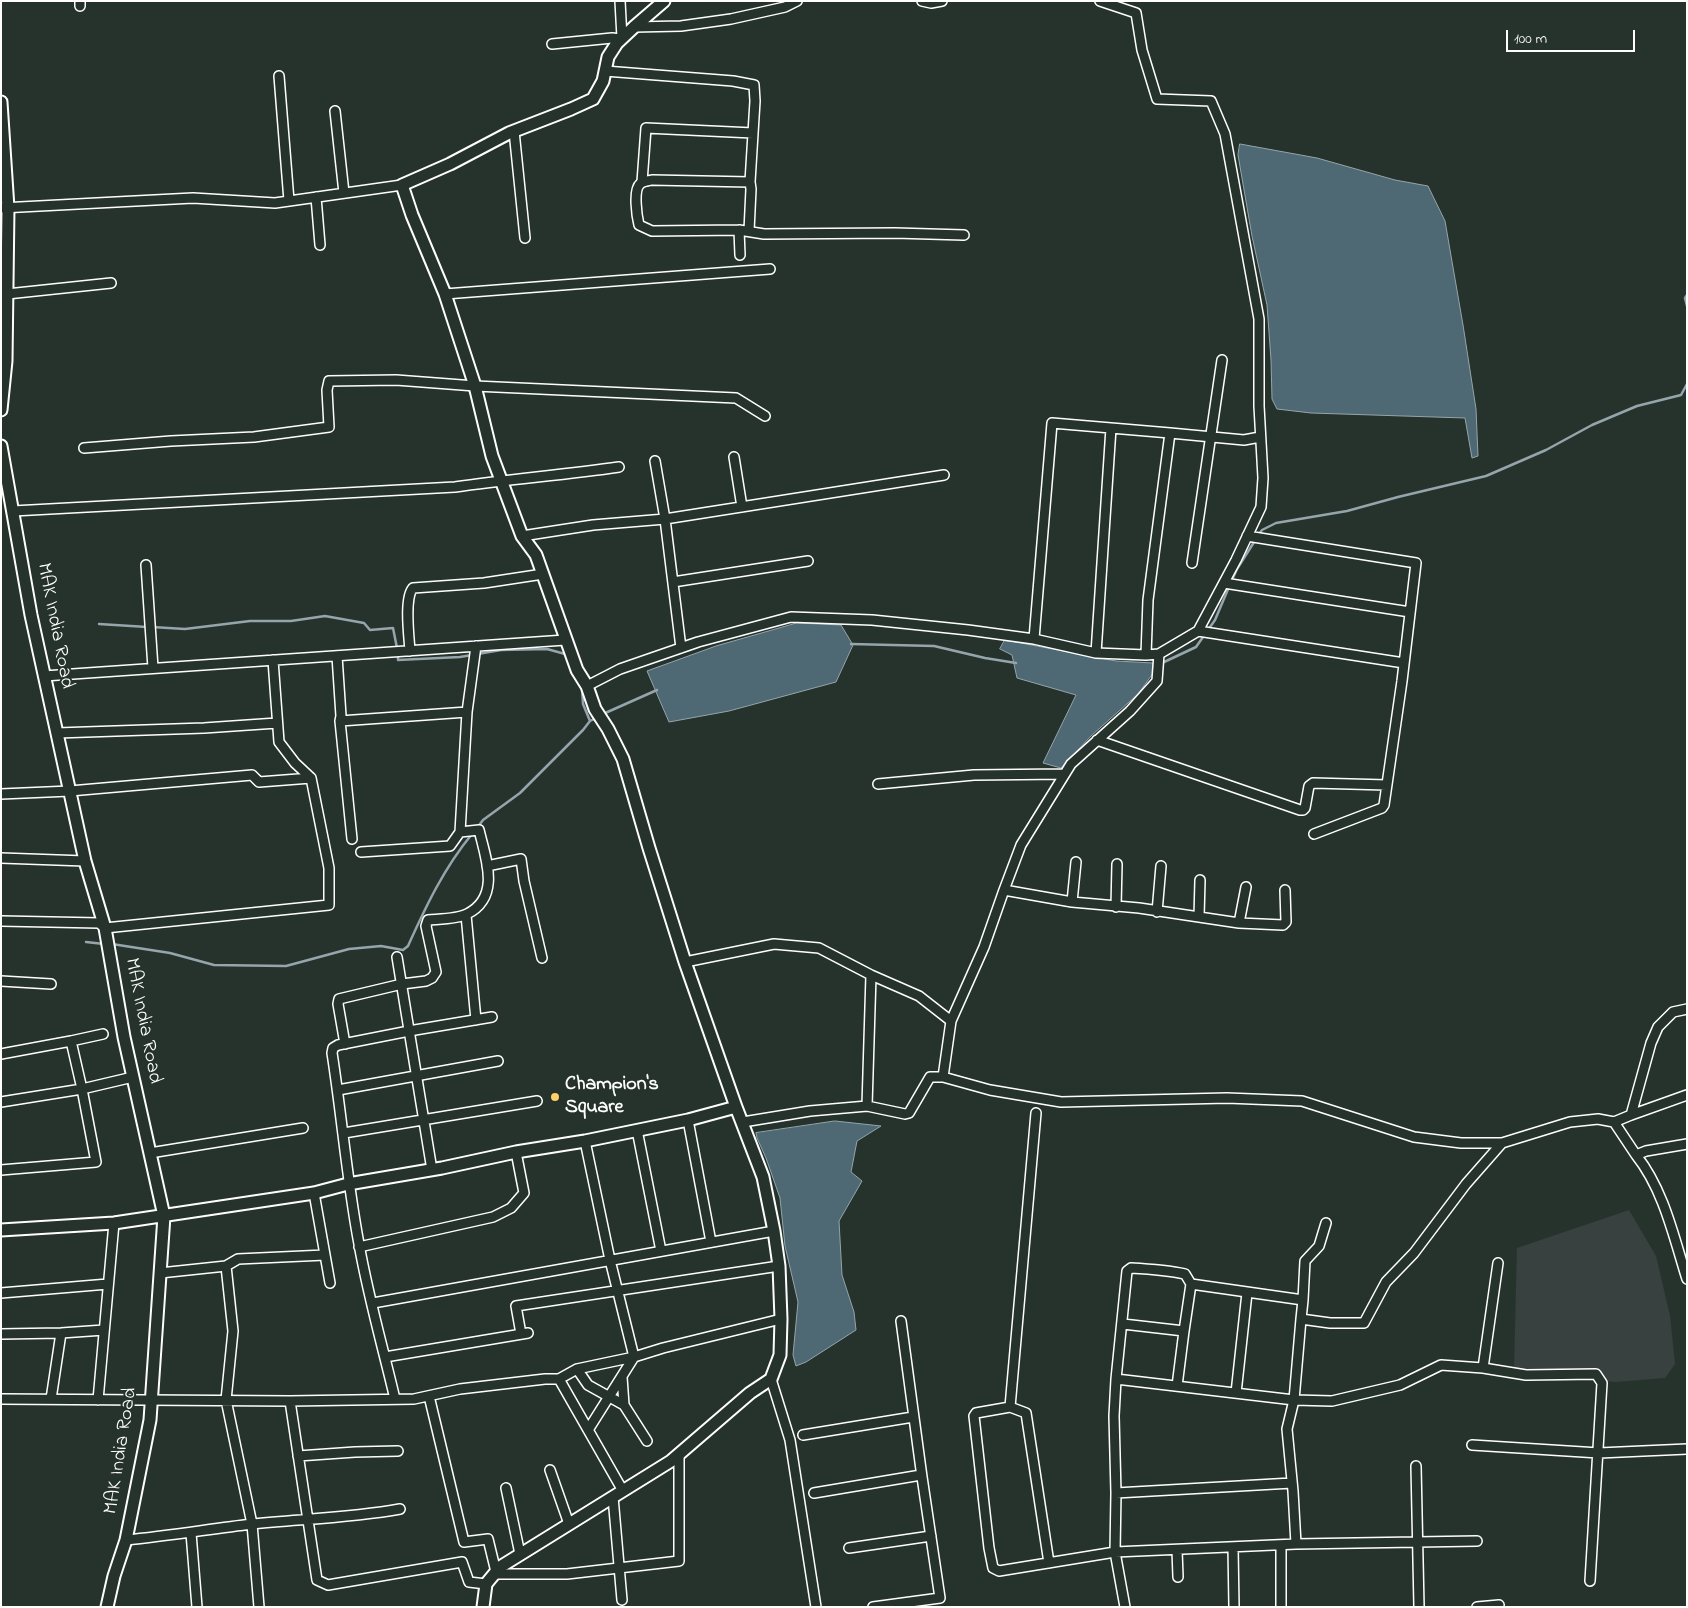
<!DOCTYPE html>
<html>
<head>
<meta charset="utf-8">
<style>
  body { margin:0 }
  #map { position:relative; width:1688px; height:1608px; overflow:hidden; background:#26332d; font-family:"Indie Flower",sans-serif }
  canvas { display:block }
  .frame { position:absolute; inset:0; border:2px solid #fff; pointer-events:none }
  .scale { position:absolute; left:1506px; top:30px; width:129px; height:22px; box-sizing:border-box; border:2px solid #fff; border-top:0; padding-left:6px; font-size:15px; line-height:18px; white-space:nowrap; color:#fff; -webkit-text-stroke:4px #26332d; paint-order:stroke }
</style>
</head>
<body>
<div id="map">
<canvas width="1688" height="1608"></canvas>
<div class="frame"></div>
<div class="scale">100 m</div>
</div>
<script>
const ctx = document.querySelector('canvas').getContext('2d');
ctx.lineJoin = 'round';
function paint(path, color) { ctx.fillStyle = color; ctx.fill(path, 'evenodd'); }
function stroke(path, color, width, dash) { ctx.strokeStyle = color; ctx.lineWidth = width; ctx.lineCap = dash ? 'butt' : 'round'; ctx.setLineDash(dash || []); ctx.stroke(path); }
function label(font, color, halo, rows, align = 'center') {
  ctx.font = font + ' "Indie Flower",sans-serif'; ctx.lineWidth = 4; ctx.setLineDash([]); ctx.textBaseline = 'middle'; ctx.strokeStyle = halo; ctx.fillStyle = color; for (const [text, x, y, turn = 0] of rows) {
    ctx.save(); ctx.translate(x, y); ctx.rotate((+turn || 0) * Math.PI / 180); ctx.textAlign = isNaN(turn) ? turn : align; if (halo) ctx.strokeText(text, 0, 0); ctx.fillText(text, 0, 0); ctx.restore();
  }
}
const built = new Path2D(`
  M 1629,1210 L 1656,1256 L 1670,1316 L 1675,1364 L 1665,1378 L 1615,1382 L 1514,1370 L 1517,1248 Z`);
const water = new Path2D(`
  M 1240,144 L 1317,158 L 1395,180 L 1428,186 L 1445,221 L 1463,325 L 1476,409 L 1478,456 L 1472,458 L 1465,418 L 1311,413 L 1277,409 L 1272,399 L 1271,360 L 1267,305 L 1252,236 L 1238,155 Z
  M 797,623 L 841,625 L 853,645 L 836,682 L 729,711 L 669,722 L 647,671 L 716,646 Z
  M 1005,640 L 1116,661 L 1153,663 L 1154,672 L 1138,694 L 1091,736 L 1061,768 L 1043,763 L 1076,695 L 1017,678 L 1012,655 L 1000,649 Z
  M 835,1121 L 881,1126 L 857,1141 L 851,1172 L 862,1181 L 839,1221 L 842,1275 L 854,1312 L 856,1330 L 806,1362 L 796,1366 L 793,1355 L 798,1302 L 785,1246 L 780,1198 L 766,1158 L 757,1138 L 756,1133 Z`);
const stream = new Path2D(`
  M 1687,295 L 1685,298 L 1687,306
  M 1259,534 L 1262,530 L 1276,523 L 1347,511 L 1398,497 L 1486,476 L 1546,450 L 1592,425 L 1637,406 L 1681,395 L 1687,384
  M 1231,582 L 1237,569 L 1256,539
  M 99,624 L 147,627
  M 152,627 L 185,629 L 250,621 L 291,621 L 325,616 L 364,623 L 370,630 L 393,628 L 397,648
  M 851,644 L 934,646 L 985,658 L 1016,663
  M 398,654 L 398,660 L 460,657 L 501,650 L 547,649 L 565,654 L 566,656
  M 1162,663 L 1196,647 L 1215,620 L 1229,587
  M 579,683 L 582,689 L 583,704 L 590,721
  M 603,714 L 657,690
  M 477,828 L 483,820 L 520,793 L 583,730 L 590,721 L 596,718
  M 86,942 L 104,944
  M 112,944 L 170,953 L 214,965 L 286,966 L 349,949 L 381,946 L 403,950 L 408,946 C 426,906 444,868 472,834`);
const minor = new Path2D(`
  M 80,1 L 80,6
  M 620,1 L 622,38
  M 922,1 L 931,3 L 942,1
  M 634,27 L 681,26 L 731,19 L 785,7 L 797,1
  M 552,44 L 612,38 L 621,39
  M 605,71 L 733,81 L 754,85 L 755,101 L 750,182 L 751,189 L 749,231
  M 279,76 L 289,201
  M 335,111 L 344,193
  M 514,131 L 525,238
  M 642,182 L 646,128 L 753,133
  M 750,182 L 652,180 C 648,181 643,181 640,184 C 633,190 637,217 639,225 L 652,231 L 739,230 L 764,234 L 895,233 L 964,235
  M 316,197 L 320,245
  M 1,208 L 193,198 L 275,203 L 402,185
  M 739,230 L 740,255
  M 7,294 L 111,283
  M 445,294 L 770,269
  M 84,448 L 171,441 L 254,437 L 329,427 L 327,390 L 329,381 L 396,380 L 475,386 L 736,398 L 765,416
  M 734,457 L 742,507
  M 13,511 L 455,487 C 510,479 564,475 619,467
  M 522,536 L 593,525 L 665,519 L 655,461
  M 1247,536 L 1416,563 L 1402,681 L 1384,805 L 1382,808 L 1314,834
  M 1192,563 L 1222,360
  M 146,565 L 153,668
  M 673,582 L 808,561
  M 1224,583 L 1410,612
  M 1198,631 L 1404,663
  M 1034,639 L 1052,423 L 1170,433
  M 681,648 L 665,519 L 944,475
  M 410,651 C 409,636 404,598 413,588 L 484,583 L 543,574
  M 1096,653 L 1111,428
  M 1146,655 L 1148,600 L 1170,433 L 1244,440 L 1260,437
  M 337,656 L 341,716 L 340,721
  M 273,660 L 279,742 L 295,763 L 311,778
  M 44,676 L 565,640
  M 587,686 L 620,669 L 698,642 L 791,617 L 872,620 L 968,630 L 1034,639 L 1096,653 L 1146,655 L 1159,654 L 1198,631 L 1236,560 L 1261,507 L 1263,478 L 1259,406 L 1259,319 L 1225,134 L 1211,101 L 1157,99 L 1142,50 L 1136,13 L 1100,1
  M 57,733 L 204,728 L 277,723
  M 1097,740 L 1300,810 L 1303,810 L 1305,808 L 1309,786 L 1313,783 L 1387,785
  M 878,784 L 974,775 L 1064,774
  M 1,794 L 70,791 L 252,775 L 259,782 L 311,778 L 329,868 L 329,905 L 105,928 L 99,923 L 1,921
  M 460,832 L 467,712
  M 352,839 L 340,721 L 467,712 L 476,646
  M 1,858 L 85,861
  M 487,866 L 521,859 L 524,881 L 542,958
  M 1004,890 L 1072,902 L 1139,908 L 1239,923 L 1283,925 L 1286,922 L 1285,890
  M 1072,902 L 1076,862
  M 1116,907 L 1117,864
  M 1157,912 L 1161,866
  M 466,915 L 476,1020
  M 1199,917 L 1200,880
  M 1239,923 L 1246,887
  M 397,957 L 432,1170
  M 685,962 L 774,944 L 819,948 L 871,975 L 919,996 L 951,1021 L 943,1077 L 990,1090 L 1061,1102 L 1227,1098 L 1302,1101 L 1414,1137 L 1461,1143 L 1502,1143 L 1570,1122 L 1598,1119 L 1614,1122 L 1636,1155 L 1646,1151 L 1687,1144
  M 1,981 L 51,984
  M 951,1021 L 984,947 L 1004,890 L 1021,845 L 1071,764 L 1130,711 L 1157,681 L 1159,654
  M 345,1044 L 338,1004 L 339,999 L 402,984 L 426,981 L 432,978 L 436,972 L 426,926 L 428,920 C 439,919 458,919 467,914 C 501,897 486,859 479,830 L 460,832 L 450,846 L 361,852
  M 1,1054 L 71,1041
  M 338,1090 L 498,1061
  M 1,1102 L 82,1089 L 133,1077
  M 867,1106 L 871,975
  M 1631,1115 L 1687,1095
  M 688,1120 L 711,1242
  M 743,1122 L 810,1111 L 867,1106 L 905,1114 L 909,1113 L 930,1077 L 943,1077
  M 1614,1122 L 1631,1115 L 1651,1043 L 1658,1027 L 1673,1012 L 1687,1009
  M 637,1130 L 661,1251
  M 344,1133 L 537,1101
  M 585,1141 L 610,1260 L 634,1357 L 588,1430
  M 150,1153 L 303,1128
  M 1636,1155 C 1664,1190 1674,1238 1687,1279
  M 1,1170 L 96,1162 L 82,1089 L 71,1041 L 103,1034
  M 314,1193 L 330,1283
  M 359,1247 L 493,1217 L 511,1208 L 524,1193 L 516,1152
  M 226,1266 L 233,1331 L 226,1400 L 252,1524 L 259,1607
  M 160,1273 L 226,1266 L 238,1259 L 325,1255
  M 1,1293 L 108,1284
  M 1303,1300 L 1305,1261 L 1319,1246 L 1326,1223
  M 373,1303 L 774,1231
  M 1123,1324 L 1184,1331 L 1191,1284
  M 1,1334 L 61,1333 L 104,1330
  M 521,1334 L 516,1306 L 779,1266
  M 385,1357 L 528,1333
  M 1483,1368 L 1498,1263
  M 577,1369 L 588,1385 L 624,1405 L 647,1441
  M 622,1377 L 624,1405
  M 559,1379 L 623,1491
  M 771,1379 L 790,1440 L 816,1607
  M 1116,1379 L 1294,1400 L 1332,1401 L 1400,1385 L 1441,1365 L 1483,1368 L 1526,1375 L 1596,1374 L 1602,1383 L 1590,1581
  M 1177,1386 L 1184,1331
  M 1236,1393 L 1247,1293
  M 429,1396 L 464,1542 L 488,1539 L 496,1572
  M 1,1399 L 290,1401 L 317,1580 L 328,1585 L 462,1562 L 469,1582 L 486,1584
  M 51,1399 L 61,1333
  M 395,1399 C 383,1348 368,1296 359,1244 C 347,1181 342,1117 332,1053 L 333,1048 L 338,1045 L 409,1031 L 492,1017
  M 98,1400 L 114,1223
  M 290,1401 L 414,1399 L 460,1389 L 545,1379 L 559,1379 L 577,1369 L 634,1357 L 663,1348 L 781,1319
  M 1010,1407 L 1036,1113
  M 803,1435 L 913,1417
  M 1472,1445 L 1599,1453 L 1687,1449
  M 298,1456 L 355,1452 L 398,1451
  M 1416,1466 L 1419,1607
  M 550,1470 L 569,1524
  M 506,1488 L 520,1554
  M 814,1493 L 921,1475
  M 1116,1493 L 1292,1483
  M 613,1497 L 622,1600
  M 191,1533 L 197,1607
  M 126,1540 C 168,1536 210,1529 252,1524 C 301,1519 351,1518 400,1509
  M 1296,1544 L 1477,1541
  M 1233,1547 L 1234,1607
  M 849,1548 L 931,1536
  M 1177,1550 L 1178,1577
  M 1049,1563 L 1026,1413 L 1010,1407 L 976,1413 L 974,1416 L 989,1548 L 993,1568 L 999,1571 L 1115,1552 L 1296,1544 L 1293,1491 L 1287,1429 L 1294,1400 L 1301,1319 L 1330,1323 L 1364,1323 L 1386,1282 L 1414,1253 L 1466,1184 L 1502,1143
  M 494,1574 L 567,1574 L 679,1561 L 679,1455
  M 873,1607 L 940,1598 L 922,1477 L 901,1321
  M 1125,1607 L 1115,1552 L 1116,1493 L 1114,1416 L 1116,1379 L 1127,1271 L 1131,1268 C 1149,1269 1167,1270 1185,1274 L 1191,1284 L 1303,1300 L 1301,1319
  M 1281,1607 L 1281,1545
  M 1477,1607 L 1499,1605`);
const tertiary = new Path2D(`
  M 1,102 L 8,208 L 6,361 L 1,410
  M 1,446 L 31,615 L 85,861 L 105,928 L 124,1037 L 164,1216 L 150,1420 L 126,1540 L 114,1576 L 107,1607
  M 1,1230 L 114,1223 L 314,1193 L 348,1184 L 442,1168 L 516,1152 L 585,1141 L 688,1120 L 736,1107
  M 483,1607 L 486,1584 L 500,1567 L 671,1461 L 750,1393 L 771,1379 L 780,1355 L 781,1319 L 779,1266 L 774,1231 L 763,1177 L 736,1107 L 685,962 L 649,848 L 623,759 L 608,729 L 595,709 L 587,686 L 577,670 L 536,555 L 522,536 L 492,456 L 475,386 L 445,294 L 412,215 L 402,185 L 450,164 L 509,133 L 571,109 L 593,99 L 603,81 L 608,57 L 617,43 L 634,27 L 664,1`);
const markers = [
  [555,1097,5,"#ffd166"]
];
const streetNames = [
  ["MAK India Road",54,626,79],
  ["MAK India Road",142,1021,79],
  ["MAK India Road",122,1451,-81]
];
const poiNames = [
  ["Champion's",565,1086],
  ["Square",565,1109]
];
paint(built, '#394040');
paint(water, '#4e6973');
stroke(water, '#95a5ab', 1);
stroke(stream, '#95a5ab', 2.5);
stroke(minor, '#fff', 12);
stroke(tertiary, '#fff', 15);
stroke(minor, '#26332d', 9);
stroke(tertiary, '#26332d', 11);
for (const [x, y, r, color] of markers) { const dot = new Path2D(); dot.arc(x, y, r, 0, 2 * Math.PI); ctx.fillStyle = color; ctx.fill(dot); stroke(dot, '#26332d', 2); }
label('20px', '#fff', '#26332d', streetNames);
label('bold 20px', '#fff', '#26332d', poiNames, 'left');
</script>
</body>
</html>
